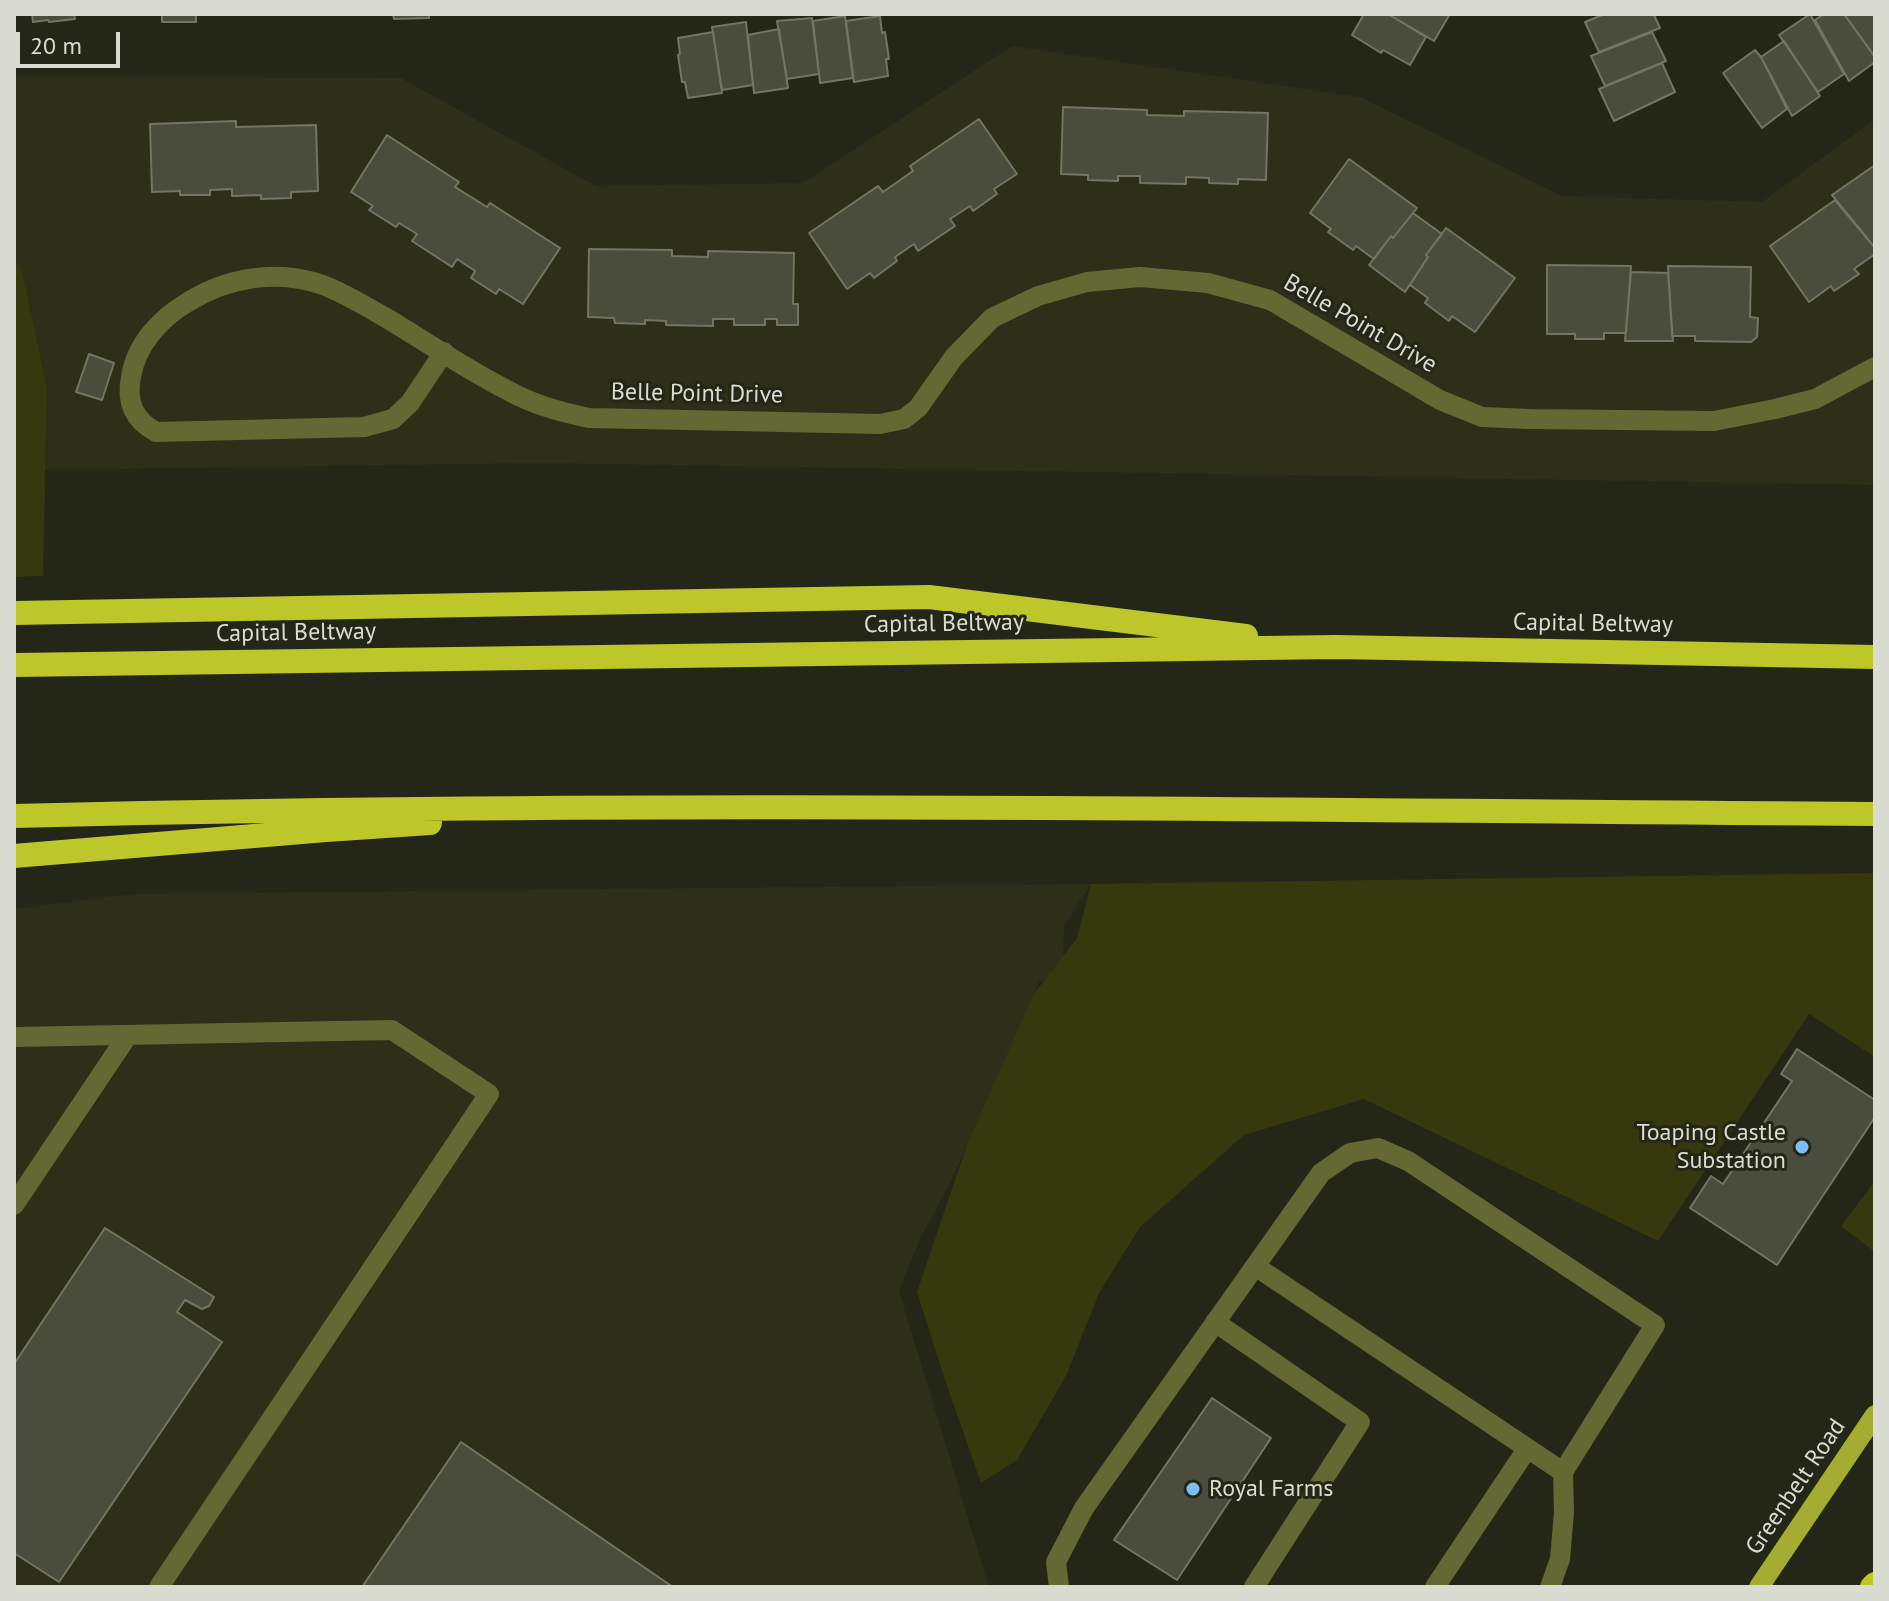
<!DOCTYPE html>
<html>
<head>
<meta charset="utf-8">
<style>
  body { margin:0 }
  #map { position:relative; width:1889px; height:1601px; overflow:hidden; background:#242617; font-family:"PT Sans",sans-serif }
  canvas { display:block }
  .frame { position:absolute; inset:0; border:16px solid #dadcd2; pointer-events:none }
  .scale { position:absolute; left:16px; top:32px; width:104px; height:36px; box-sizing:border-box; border:4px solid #dadcd2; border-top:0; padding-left:10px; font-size:24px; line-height:28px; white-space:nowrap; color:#dadcd2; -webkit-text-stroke:6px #242617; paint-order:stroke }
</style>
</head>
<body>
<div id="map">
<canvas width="1889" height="1601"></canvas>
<div class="frame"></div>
<div class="scale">20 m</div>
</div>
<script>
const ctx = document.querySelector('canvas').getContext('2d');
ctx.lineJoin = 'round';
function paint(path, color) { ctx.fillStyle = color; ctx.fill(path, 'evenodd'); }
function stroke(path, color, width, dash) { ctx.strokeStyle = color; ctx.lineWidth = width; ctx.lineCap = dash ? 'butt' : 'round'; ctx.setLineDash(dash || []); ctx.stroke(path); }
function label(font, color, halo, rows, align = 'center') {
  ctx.font = font + ' "PT Sans",sans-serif'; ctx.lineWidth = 6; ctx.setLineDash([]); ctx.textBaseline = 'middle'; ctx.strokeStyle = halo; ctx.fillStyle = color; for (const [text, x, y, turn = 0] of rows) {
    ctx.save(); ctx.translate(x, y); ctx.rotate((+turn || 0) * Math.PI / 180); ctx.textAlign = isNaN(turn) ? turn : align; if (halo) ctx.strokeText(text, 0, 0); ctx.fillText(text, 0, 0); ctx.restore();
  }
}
const built = new Path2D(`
  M 1012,46 L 1360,97 L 1562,196 L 1762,202 L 1875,119 L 1875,485 L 540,463 L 45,470 L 47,387 L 22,271 L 14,260 L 14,77 L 401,78 L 596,186 L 803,183 Z
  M 1091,884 L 1064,926 L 1063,974 L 1039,982 L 951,1181 L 921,1237 L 899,1291 L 989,1587 L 14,1587 L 14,909 L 131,894 Z`);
const green = new Path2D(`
  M 14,260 L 22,271 L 47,387 L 43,576 L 14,577 Z
  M 1875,873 L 1875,1057 L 1809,1014 L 1658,1241 L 1364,1099 L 1244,1135 L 1140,1227 L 1099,1293 L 1066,1376 L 1017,1460 L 981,1483 L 944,1377 L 917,1292 L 968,1142 L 1033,995 L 1077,938 L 1091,884 Z
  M 1875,1181 L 1875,1252 L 1841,1226 Z`);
const building = new Path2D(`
  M 32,14 L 84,14 L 74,15 L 75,19 L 49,22 L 48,20 L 33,22 Z
  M 162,14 L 196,14 L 196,22 L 162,22 Z
  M 393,14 L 429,14 L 429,18 L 394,19 Z
  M 1364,14 L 1388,14 L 1426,37 L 1410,65 L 1383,50 L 1381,53 L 1352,35 Z
  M 1388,14 L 1450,14 L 1434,41 Z
  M 1605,14 L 1657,14 L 1654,15 L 1660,28 L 1599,52 L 1585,22 Z
  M 1810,14 L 1844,74 L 1818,92 L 1779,35 Z
  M 1824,14 L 1844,14 L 1875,57 L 1875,62 L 1849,81 L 1815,20 Z
  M 1844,14 L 1875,14 L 1875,55 L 1874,56 Z
  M 845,16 L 853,78 L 820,83 L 813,21 Z
  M 880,16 L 882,33 L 885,32 L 889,59 L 886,59 L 888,76 L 854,82 L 846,21 Z
  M 812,18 L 819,74 L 787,79 L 777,21 Z
  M 746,22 L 753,85 L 722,90 L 712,27 Z
  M 779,29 L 788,88 L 754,93 L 748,35 Z
  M 713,32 L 722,93 L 688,98 L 685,82 L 682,82 L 678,55 L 680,54 L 678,38 Z
  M 1652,32 L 1666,61 L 1605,86 L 1591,56 Z
  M 1784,41 L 1820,96 L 1792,116 L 1761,57 Z
  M 1755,50 L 1761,57 L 1787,109 L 1762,128 L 1723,73 Z
  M 1662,63 L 1675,92 L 1614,121 L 1599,89 Z
  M 1063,107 L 1147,110 L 1147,115 L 1184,116 L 1184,111 L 1268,113 L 1266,180 L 1238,179 L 1238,184 L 1209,183 L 1209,178 L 1186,177 L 1186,184 L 1140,183 L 1140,176 L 1118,176 L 1118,181 L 1088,180 L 1088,175 L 1061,174 Z
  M 979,119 L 1017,174 L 994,189 L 997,194 L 973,211 L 970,206 L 950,219 L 955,226 L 918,251 L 914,244 L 895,257 L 897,261 L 874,278 L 870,273 L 847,289 L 809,233 L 878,186 L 883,192 L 913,171 L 910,166 Z
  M 236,121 L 236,127 L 316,125 L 318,191 L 291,192 L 291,198 L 261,199 L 261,195 L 232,196 L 232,189 L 210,190 L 210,195 L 180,195 L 180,191 L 152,192 L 150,124 Z
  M 387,135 L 459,182 L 455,187 L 487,207 L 490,203 L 560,248 L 523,304 L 499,289 L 496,294 L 471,278 L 475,271 L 457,259 L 452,267 L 412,241 L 417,234 L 399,223 L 396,227 L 369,210 L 373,206 L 351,192 Z
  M 1349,159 L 1417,208 L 1393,238 L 1391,236 L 1374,259 L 1356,246 L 1353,250 L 1328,232 L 1331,229 L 1310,213 Z
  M 1875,165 L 1875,248 L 1832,195 Z
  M 1835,200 L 1875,248 L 1875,254 L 1854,269 L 1859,274 L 1834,291 L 1831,286 L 1809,302 L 1770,246 Z
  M 1413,213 L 1442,234 L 1426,255 L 1428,257 L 1405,292 L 1369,265 L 1391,236 L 1393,238 Z
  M 1446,228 L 1515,278 L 1475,332 L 1452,316 L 1449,321 L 1425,303 L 1428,298 L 1410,285 L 1428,257 L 1426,255 Z
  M 589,249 L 672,250 L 672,256 L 708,257 L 708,251 L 794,253 L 793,304 L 798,304 L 798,325 L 777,325 L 777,319 L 765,319 L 765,325 L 734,325 L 734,319 L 713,319 L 713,326 L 666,325 L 666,321 L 645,320 L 645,324 L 615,323 L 614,318 L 588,317 Z
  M 1547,265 L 1631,266 L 1626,333 L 1604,333 L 1604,339 L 1575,339 L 1575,334 L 1547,334 Z
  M 1668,266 L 1751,267 L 1750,317 L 1758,318 L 1757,337 L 1751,342 L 1695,341 L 1695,336 L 1672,336 Z
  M 1631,272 L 1668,273 L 1673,341 L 1625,341 Z
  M 89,354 L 114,363 L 102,400 L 76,392 Z
  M 1797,1049 L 1875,1100 L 1875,1117 L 1777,1265 L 1690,1208 L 1711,1176 L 1723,1184 L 1792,1081 L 1781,1074 Z
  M 105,1228 L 214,1297 L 209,1306 L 202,1309 L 185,1300 L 177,1312 L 222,1342 L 59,1582 L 14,1553 L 14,1364 Z
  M 1212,1398 L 1271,1438 L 1177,1580 L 1114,1540 Z
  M 461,1442 L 673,1587 L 362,1587 Z`);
const minor = new Path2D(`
  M 444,352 L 410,403 L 393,419 L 364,427 L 156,432 C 134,420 126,402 131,377 C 136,344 161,318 188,302 C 228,277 278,269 323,285 C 346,294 367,307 388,319 C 428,343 467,370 509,391 C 534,405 561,412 589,418 L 880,424 L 904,419 L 918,408 L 954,357 L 992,318 L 1038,296 L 1087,282 L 1140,277 L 1208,283 L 1270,300 L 1440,400 L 1482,417 L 1529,419 L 1714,421 L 1775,409 L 1815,399 L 1875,367
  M 14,1037 L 392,1030 L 489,1094 L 159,1587
  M 14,1205 L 128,1035
  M 1215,1322 L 1360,1422 L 1254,1587
  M 1059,1587 L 1056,1562 L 1084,1508 L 1321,1173 L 1350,1153 L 1378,1148 L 1408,1161 L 1655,1325 L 1563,1472 L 1255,1266
  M 1435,1587 L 1527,1449
  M 1550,1587 L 1560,1559 L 1564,1512 L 1563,1472`);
const major = new Path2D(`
  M 1759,1587 L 1875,1415`);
const highway = new Path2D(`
  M 14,613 L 929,597 L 1246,636
  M 14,665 L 1336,647 L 1875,657
  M 14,816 C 634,800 1255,810 1875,814
  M 14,856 L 326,830 L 430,823
  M 1872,1587 L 1875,1584`);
const markers = [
  [1802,1147,8,"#7cbef9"],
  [1193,1489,8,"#7cbef9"]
];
const streetNames = [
  ["Belle Point Drive",1360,324,30],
  ["Belle Point Drive",697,394,1],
  ["Capital Beltway",944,624,-1],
  ["Capital Beltway",1593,624,1],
  ["Capital Beltway",296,633,-1],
  ["Greenbelt Road",1796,1487,-56]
];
const poiNames = [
  ["Toaping Castle",1786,1133],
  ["Substation",1786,1161],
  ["Royal Farms",1209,1489,"left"]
];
paint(built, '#2d2f19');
paint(green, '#36390e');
paint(building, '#4b4d3c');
stroke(building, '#737563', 2);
stroke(minor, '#646833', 20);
stroke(major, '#a4ac32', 20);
stroke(highway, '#bdc72a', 24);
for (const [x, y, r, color] of markers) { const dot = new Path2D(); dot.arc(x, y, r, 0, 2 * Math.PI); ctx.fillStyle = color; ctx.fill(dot); stroke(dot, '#242617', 3); }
label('24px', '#dadcd2', '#242617', streetNames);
label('24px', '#dadcd2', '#242617', poiNames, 'right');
</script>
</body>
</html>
